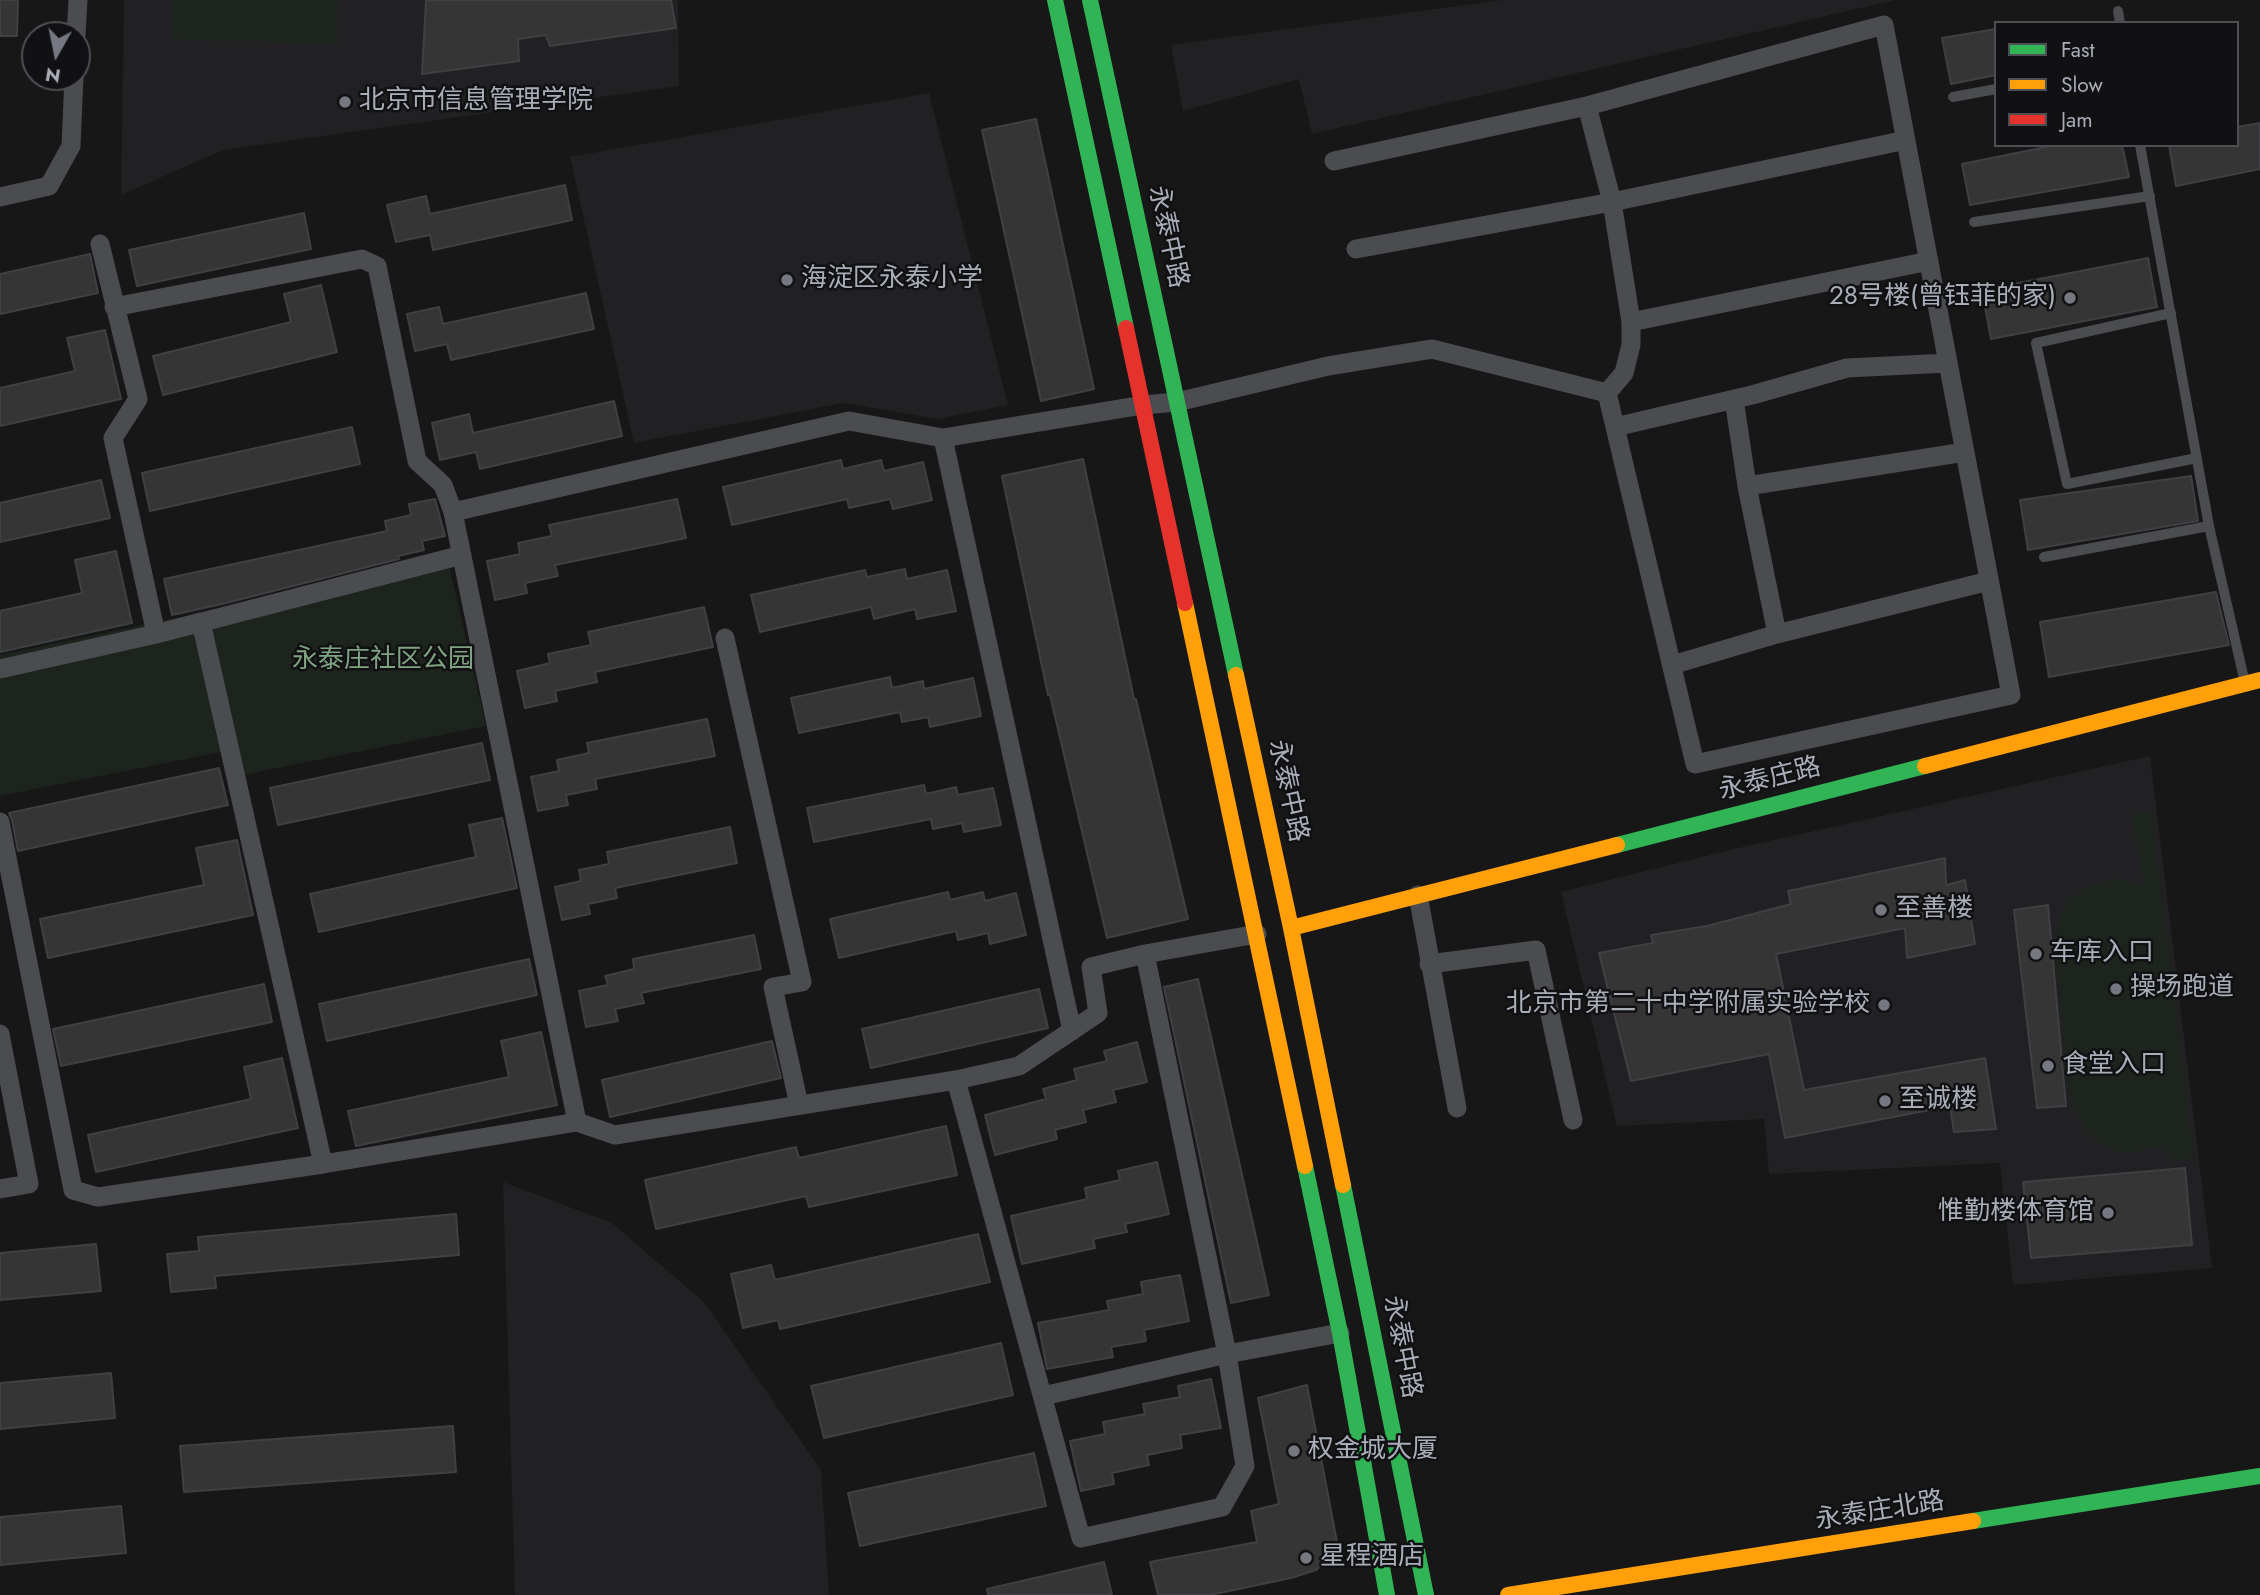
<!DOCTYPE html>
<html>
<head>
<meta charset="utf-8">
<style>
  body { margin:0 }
  #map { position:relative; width:2260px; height:1595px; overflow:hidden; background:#171717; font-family:Jost,sans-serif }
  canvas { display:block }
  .legend { position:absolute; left:1994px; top:21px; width:245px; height:126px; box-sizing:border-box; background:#111113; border:2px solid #4d4f55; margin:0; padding:9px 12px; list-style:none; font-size:21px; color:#a8adb8 }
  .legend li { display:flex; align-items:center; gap:14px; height:35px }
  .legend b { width:35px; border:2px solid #4d4f55 }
  .north { position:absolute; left:21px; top:21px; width:70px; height:70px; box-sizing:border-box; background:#111113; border:2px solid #4d4f55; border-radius:50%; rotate:189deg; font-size:19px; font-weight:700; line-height:28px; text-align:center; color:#a8adb8 }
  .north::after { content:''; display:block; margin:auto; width:24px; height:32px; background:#757880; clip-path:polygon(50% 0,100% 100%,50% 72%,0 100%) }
</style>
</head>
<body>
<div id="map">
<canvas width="2260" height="1595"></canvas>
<ul class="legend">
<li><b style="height:9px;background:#30b455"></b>Fast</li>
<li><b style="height:9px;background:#ff9f0a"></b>Slow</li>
<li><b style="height:9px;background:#e5322d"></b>Jam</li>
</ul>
<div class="north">N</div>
</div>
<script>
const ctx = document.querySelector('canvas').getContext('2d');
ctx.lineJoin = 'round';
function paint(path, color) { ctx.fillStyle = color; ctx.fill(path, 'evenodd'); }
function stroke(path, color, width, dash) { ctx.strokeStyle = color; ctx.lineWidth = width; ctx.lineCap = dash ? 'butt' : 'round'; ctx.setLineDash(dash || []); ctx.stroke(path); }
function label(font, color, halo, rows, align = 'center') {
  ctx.font = font + ' Jost,"Noto Sans SC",sans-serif'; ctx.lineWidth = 5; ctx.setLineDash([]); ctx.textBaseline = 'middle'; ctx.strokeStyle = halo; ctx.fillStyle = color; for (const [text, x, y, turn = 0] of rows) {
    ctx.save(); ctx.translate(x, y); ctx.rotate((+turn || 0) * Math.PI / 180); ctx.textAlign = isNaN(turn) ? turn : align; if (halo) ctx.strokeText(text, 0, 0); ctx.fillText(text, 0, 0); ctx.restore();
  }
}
const built = new Path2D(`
  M 124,0 L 678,0 L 679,86 L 223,150 L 121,195 Z
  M 1502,0 L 1895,0 L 1312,134 L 1299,79 L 1183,111 L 1171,45 Z
  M 929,93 L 1008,405 L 937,419 L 844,403 L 634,443 L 570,157 Z
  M 2150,756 L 2212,1268 L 2013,1285 L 2000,1163 L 1769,1174 L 1764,1119 L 1617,1126 L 1561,892 L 1738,848 Z
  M 503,1182 L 612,1223 L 704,1302 L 821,1470 L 829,1595 L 515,1595 Z`);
const green = new Path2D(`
  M 173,0 L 338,0 L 337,44 L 172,39 Z
  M 448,561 L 486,726 L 228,778 L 221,752 L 0,796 L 0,655 Z
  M 2151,811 L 2194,1158 L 2173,1161 L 2164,1145 C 2153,1147 2141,1152 2131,1152 C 2101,1153 2084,1129 2072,1106 L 2054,941 L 2060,918 L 2068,901 L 2092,885 L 2118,879 L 2144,885 L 2131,813 Z`);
const building = new Path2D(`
  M 0,0 L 18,0 L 17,36 L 0,36 Z
  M 426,0 L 671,0 L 676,28 L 550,46 L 546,35 L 518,39 L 519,61 L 422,74 Z
  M 1996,29 L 1996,75 L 1951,84 L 1942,38 Z
  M 1036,119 L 1094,389 L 1041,401 L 982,130 Z
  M 2260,123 L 2260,169 L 2176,186 L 2169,145 L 2237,145 L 2237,127 Z
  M 2056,145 L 2122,145 L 2129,177 L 1970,205 L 1962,164 Z
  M 565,185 L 572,220 L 433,250 L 430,235 L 396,242 L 387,205 L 426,196 L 430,214 Z
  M 304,213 L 311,249 L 137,286 L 129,250 Z
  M 90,254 L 98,293 L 0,314 L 0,274 Z
  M 2148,258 L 2157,307 L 1991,339 L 1982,290 Z
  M 321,285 L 337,352 L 163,395 L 153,356 L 291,322 L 284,294 Z
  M 586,293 L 594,329 L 451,360 L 447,344 L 415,351 L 407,314 L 439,307 L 443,324 Z
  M 105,330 L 121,399 L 0,426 L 0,388 L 75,371 L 67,338 Z
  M 614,401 L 622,436 L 480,469 L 476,452 L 440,460 L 432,423 L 469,414 L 473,433 Z
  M 352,427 L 360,464 L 150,511 L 142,473 Z
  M 1083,459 L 1134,699 L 1136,699 L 1188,919 L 1107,938 L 1050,695 L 1048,695 L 1002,476 Z
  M 841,460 L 843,469 L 881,460 L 884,471 L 923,462 L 932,500 L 893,509 L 890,499 L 849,508 L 847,499 L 732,525 L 723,487 Z
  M 2191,476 L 2198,521 L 2028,550 L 2020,500 Z
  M 101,480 L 110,518 L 0,542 L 0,503 Z
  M 435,499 L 445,536 L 422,541 L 424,550 L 398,556 L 399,559 L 226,603 L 172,615 L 164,579 L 387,531 L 385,521 L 411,515 L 409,504 Z
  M 677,499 L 686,538 L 555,565 L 558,576 L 525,583 L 527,593 L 495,600 L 487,561 L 520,554 L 518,543 L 552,536 L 549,525 Z
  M 116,551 L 132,623 L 0,652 L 0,611 L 82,593 L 75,560 Z
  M 905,569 L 907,579 L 947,570 L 956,611 L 917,619 L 915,609 L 874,619 L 871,607 L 760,632 L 751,595 L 865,570 L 867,577 Z
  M 2216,592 L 2229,645 L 2049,677 L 2040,622 Z
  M 704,607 L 713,647 L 595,672 L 597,682 L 555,691 L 557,701 L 525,708 L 517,671 L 550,663 L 548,654 L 591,645 L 588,632 Z
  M 890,677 L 892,688 L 923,681 L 924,689 L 973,678 L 981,716 L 930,727 L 928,717 L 902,722 L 900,712 L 799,733 L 791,698 Z
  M 707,719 L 715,756 L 595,779 L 597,789 L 566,795 L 568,805 L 538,811 L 531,777 L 559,771 L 557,760 L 589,753 L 587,743 Z
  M 482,743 L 490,780 L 278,825 L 270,788 Z
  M 219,768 L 228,805 L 18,851 L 12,820 L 9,813 Z
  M 924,785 L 926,794 L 956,787 L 958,795 L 993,788 L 1001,825 L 964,832 L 962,823 L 933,829 L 931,819 L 814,842 L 807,808 Z
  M 502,818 L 517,888 L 319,932 L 310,894 L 476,857 L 469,825 Z
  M 730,827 L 737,863 L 615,888 L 617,898 L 588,904 L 590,914 L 562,920 L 555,887 L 581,881 L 579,870 L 609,864 L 607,852 Z
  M 237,840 L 253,915 L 48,958 L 40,919 L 204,885 L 196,848 Z
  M 1945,858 L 1946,885 L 1965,880 L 1975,944 L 1907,958 L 1905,928 L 1776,954 L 1804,1090 L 1985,1058 L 1996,1129 L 1954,1132 L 1950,1106 L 1785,1138 L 1769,1054 L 1631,1081 L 1599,953 L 1653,943 L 1651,935 L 1707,926 L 1791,904 L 1788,891 Z
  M 948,892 L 950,900 L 983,892 L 985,901 L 1016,893 L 1026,935 L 990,944 L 988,933 L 958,940 L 956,931 L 839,958 L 830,919 Z
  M 2048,905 L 2066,1106 L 2037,1108 L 2014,910 Z
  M 754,935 L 761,969 L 641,993 L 644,1003 L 615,1009 L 618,1021 L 586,1027 L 579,991 L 608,985 L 605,976 L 634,969 L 633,959 Z
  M 529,959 L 537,995 L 327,1041 L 319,1004 Z
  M 1198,979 L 1269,1295 L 1231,1303 L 1164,987 Z
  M 264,984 L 272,1022 L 61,1066 L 53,1029 Z
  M 1039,989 L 1048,1028 L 871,1068 L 862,1029 Z
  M 541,1032 L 557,1105 L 356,1146 L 348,1111 L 509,1077 L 501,1041 Z
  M 772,1041 L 781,1078 L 610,1117 L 602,1080 Z
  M 1137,1042 L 1147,1082 L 1113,1090 L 1116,1102 L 1083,1110 L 1086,1122 L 1055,1130 L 1057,1139 L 995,1155 L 985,1115 L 1046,1099 L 1043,1089 L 1077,1080 L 1074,1069 L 1107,1061 L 1104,1051 Z
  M 282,1058 L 298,1128 L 96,1172 L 88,1135 L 251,1099 L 244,1067 Z
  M 946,1126 L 957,1175 L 809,1207 L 806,1196 L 656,1229 L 645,1180 L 796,1147 L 799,1158 Z
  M 1157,1162 L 1169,1214 L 1125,1224 L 1127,1232 L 1093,1239 L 1095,1248 L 1022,1264 L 1011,1216 L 1087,1199 L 1085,1188 L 1120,1180 L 1118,1171 Z
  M 2185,1168 L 2192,1245 L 2031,1258 L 2023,1182 Z
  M 456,1214 L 459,1255 L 215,1276 L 216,1288 L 171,1292 L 167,1254 L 199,1251 L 198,1237 Z
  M 978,1234 L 990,1282 L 780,1329 L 778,1320 L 743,1328 L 731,1274 L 771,1265 L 775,1280 Z
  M 96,1244 L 101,1291 L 0,1300 L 0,1253 Z
  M 1180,1275 L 1189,1321 L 1144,1330 L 1146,1341 L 1111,1347 L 1113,1357 L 1047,1369 L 1038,1323 L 1109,1310 L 1107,1301 L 1143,1294 L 1141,1282 Z
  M 1001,1343 L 1013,1395 L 824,1438 L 811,1386 Z
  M 111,1373 L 115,1418 L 0,1429 L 0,1383 Z
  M 1211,1379 L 1221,1428 L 1180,1435 L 1182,1448 L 1147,1455 L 1149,1465 L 1112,1473 L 1114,1484 L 1081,1491 L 1070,1441 L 1105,1434 L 1103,1422 L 1145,1414 L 1143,1404 L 1180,1397 L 1178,1386 Z
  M 1307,1385 L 1337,1542 L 1330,1557 L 1316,1570 L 1291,1578 L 1210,1595 L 1158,1595 L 1150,1562 L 1257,1542 L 1251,1511 L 1279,1504 L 1258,1398 Z
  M 453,1426 L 456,1472 L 184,1492 L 180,1446 Z
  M 1034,1453 L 1046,1506 L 860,1546 L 848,1493 Z
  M 121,1506 L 126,1553 L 0,1565 L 0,1517 Z
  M 1104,1562 L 1112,1595 L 988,1595 L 987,1589 Z`);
const lane = new Path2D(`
  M 2118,11 L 2120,23
  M 1953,97 L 1996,89
  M 2140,145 L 2209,526 L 2245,683
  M 1974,222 L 2150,196
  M 2171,313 L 2036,343 L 2067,484 L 2197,458
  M 2044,557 L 2209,526`);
const street = new Path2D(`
  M 76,35 L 78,0
  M 1587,106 L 1612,202 L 1631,322 L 1631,345 L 1624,373 L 1607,393
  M 0,197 L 49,186 L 71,146 L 74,77
  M 100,244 L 138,399 L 113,438 L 156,634 L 201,622 L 323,1164 L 577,1122
  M 1356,249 L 1612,202 L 1906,140
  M 114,307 L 362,259 L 377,266 L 417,461 L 443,485 L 453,512 L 577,1122 L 615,1135 L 956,1080 L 1019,1066 L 1098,1013 L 1091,967 L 1145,954 L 1257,934
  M 1631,322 L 1929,261
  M 1734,399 L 1747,486
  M 1615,427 L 1752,395 L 1847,368 L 1948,363
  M 943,438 L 1072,1031
  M 453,512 L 849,421 L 943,438 L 1143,405 L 1177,402 L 1328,366 L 1432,349 L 1607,393 L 1695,764 L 2011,695 L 1884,25 L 1587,106 L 1334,161
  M 1777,634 L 1747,486 L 1965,452
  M 725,638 L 802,982 L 773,987 L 799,1105
  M 1672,665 L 1777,634 L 1989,581
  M 0,669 L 156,634 L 462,555
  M 0,822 L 73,1190 L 98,1197 L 323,1164
  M 1418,895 L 1457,1108
  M 1429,964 L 1536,950 L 1573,1120
  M 0,1034 L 29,1184 L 0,1189
  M 956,1080 L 1081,1538 L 1222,1507 L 1245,1466 L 1227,1354 L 1145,954
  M 1043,1396 L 1227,1354 L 1340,1333`);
const fast = new Path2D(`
  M 1055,0 L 1126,328
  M 1090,0 L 1236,675
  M 1617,845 L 1925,766
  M 1305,1166 L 1340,1333 L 1387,1595
  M 1343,1185 L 1426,1595
  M 1973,1521 L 2260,1476`);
const slow = new Path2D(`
  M 1185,603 L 1305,1166
  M 1236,675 L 1291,928 L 1343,1185
  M 1925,766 L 2260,680
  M 1291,928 L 1617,845
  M 1508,1595 L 1973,1521`);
const jam = new Path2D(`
  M 1126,328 L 1185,603`);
const markers = [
  [345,102,7,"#757880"],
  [787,280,7,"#757880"],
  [2070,298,7,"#757880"],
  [1881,910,7,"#757880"],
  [2036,954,7,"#757880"],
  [2116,989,7,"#757880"],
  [1884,1005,7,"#757880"],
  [2048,1066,7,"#757880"],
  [1885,1101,7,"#757880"],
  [2108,1213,7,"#757880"],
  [1294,1451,7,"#757880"],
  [1306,1558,7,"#757880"]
];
const poiNames = [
  ["北京市信息管理学院",359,102],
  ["海淀区永泰小学",801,280],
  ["28号楼(曾钰菲的家)",2056,298,"right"],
  ["至善楼",1895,910],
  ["车库入口",2050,954],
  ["操场跑道",2130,989],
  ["北京市第二十中学附属实验学校",1870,1005,"right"],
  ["食堂入口",2062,1066],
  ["至诚楼",1899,1101],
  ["惟勤楼体育馆",2094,1213,"right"],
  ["权金城大厦",1308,1451],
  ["星程酒店",1320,1558]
];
const streetNames = [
  ["永泰中路",1167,237,78],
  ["永泰庄路",1770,780,-14],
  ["永泰中路",1287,791,78],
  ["永泰中路",1401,1347,79],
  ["永泰庄北路",1880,1512,-9]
];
const parkNames = [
  ["永泰庄社区公园",383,661]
];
paint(built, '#212123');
paint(green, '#1d241e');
paint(building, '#353536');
stroke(building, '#3f4043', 2);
stroke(lane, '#4b4c50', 10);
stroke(street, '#4b4c50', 19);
stroke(fast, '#30b455', 16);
stroke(slow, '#ff9f0a', 16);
stroke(jam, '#e5322d', 16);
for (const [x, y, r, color] of markers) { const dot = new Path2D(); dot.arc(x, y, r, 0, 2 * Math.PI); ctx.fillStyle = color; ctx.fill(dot); stroke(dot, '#111113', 2.5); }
label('26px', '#a8adb8', '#111113', poiNames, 'left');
label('26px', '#a8adb8', '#111113', streetNames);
label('26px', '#7fa381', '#111113', parkNames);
</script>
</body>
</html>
